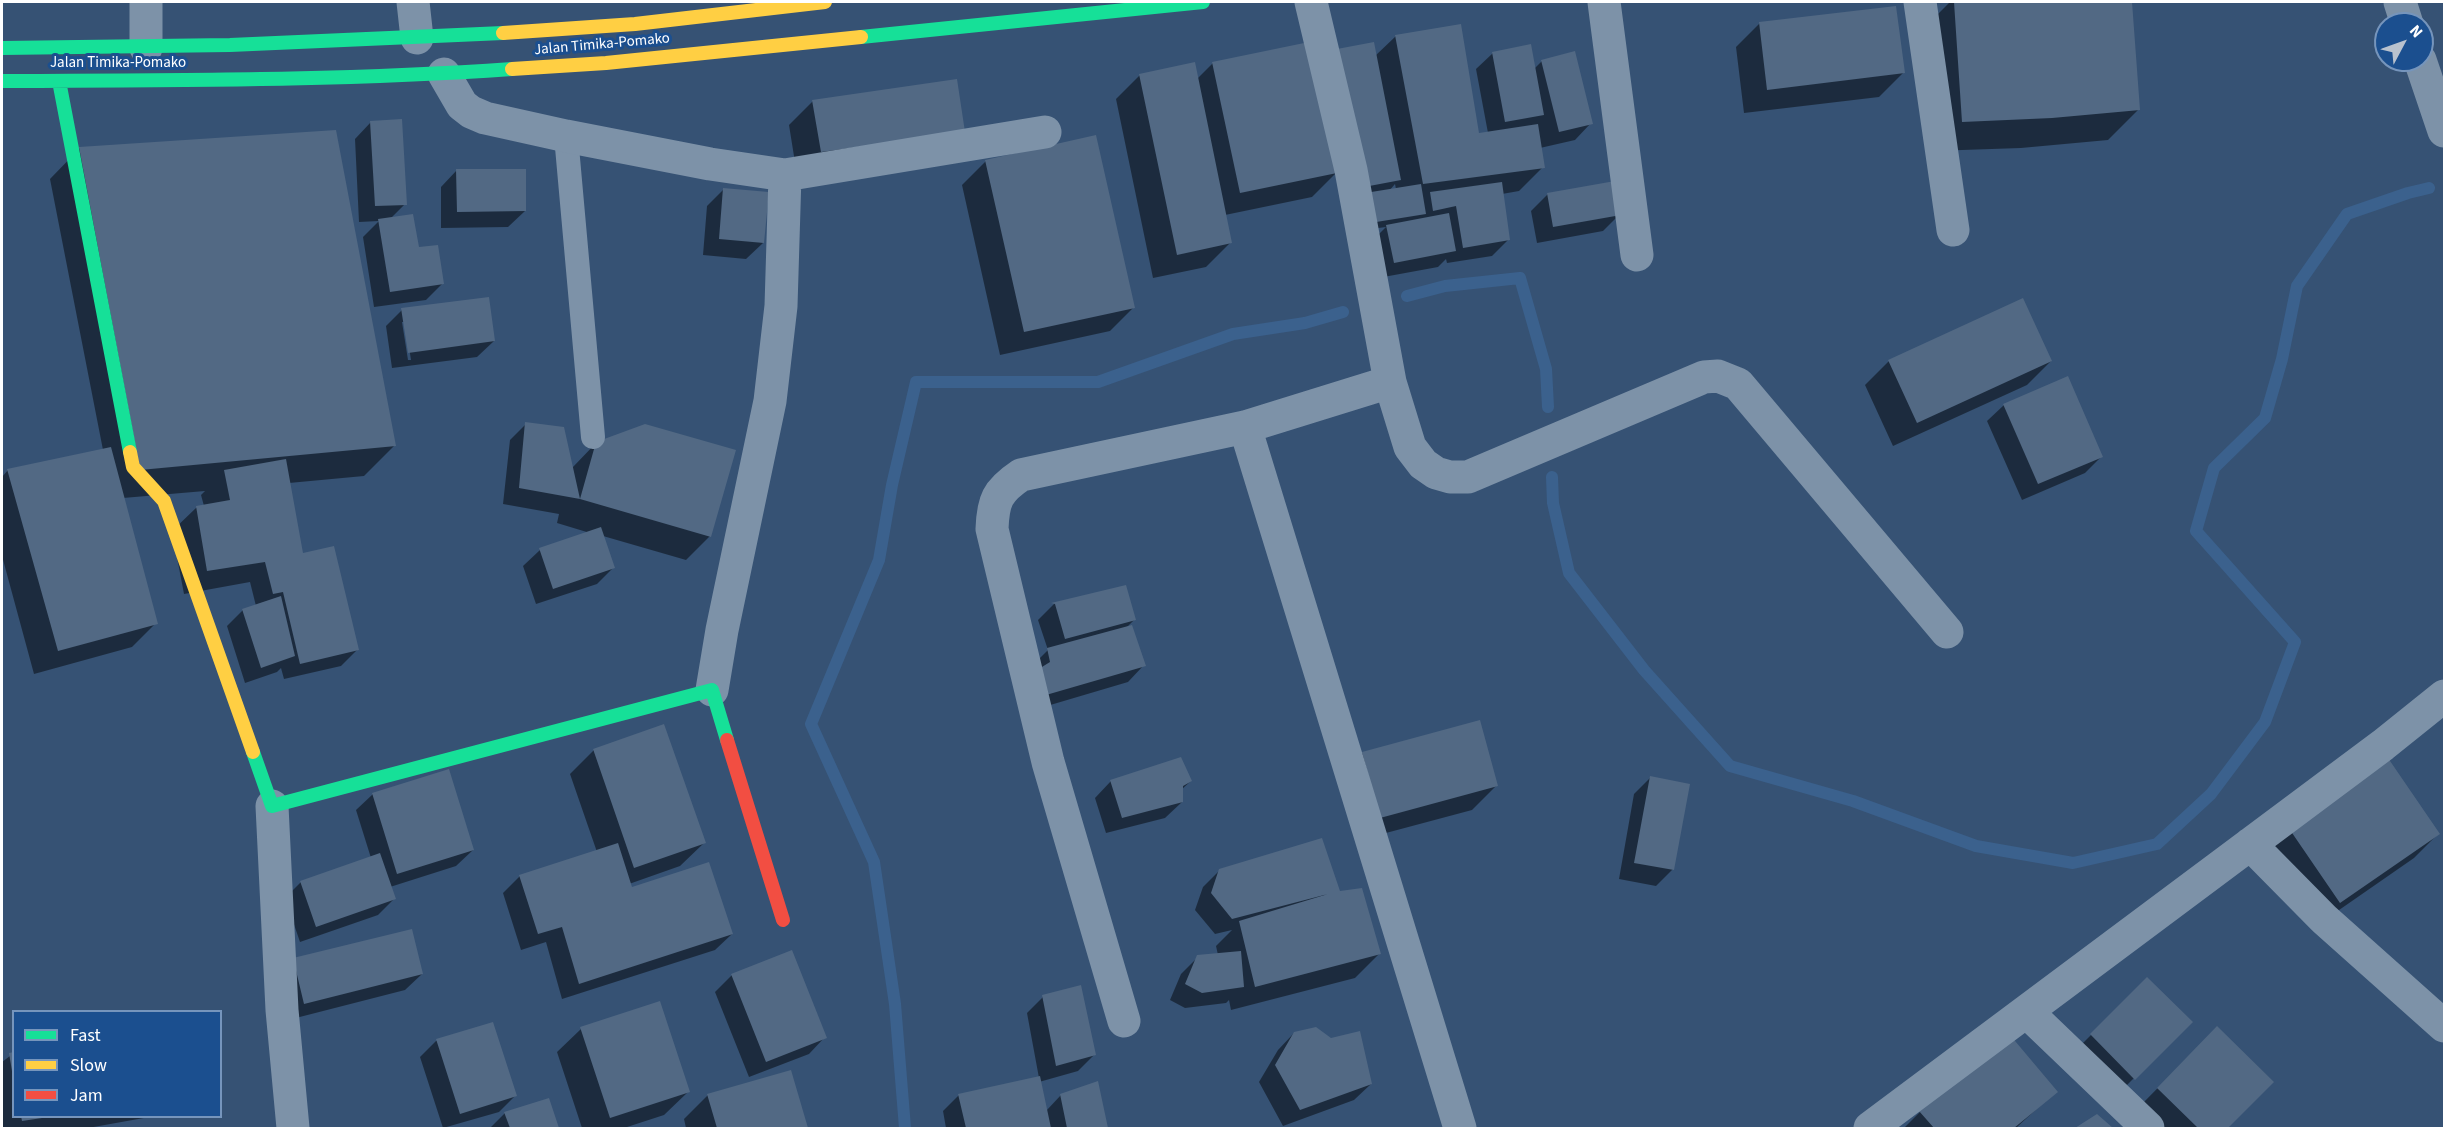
<!DOCTYPE html>
<html>
<head>
<meta charset="utf-8">
<style>
  body { margin:0 }
  #map { position:relative; width:2446px; height:1130px; overflow:hidden; background:#365274; font-family:"Source Sans 3",sans-serif }
  canvas { display:block }
  .frame { position:absolute; inset:0; border:3px solid #fff; pointer-events:none }
  .legend { position:absolute; left:12px; top:1010px; width:210px; height:108px; box-sizing:border-box; background:#1b4f8f; border:2px solid #7695bc; margin:0; padding:8px 10px; list-style:none; font-size:18px; color:#fff }
  .legend li { display:flex; align-items:center; gap:12px; height:30px }
  .legend b { width:30px; border:2px solid #7695bc }
  .north { position:absolute; left:2374px; top:12px; width:60px; height:60px; box-sizing:border-box; background:#1b4f8f; border:2px solid #7695bc; border-radius:50%; rotate:49deg; font-size:16px; font-weight:700; line-height:24px; text-align:center; color:#fff }
  .north::after { content:''; display:block; margin:auto; width:21px; height:27px; background:#b9c2ce; clip-path:polygon(50% 0,100% 100%,50% 72%,0 100%) }
</style>
</head>
<body>
<div id="map">
<canvas width="2446" height="1130"></canvas>
<div class="frame"></div>
<ul class="legend">
<li><b style="height:8px;background:#16e098"></b>Fast</li>
<li><b style="height:8px;background:#ffcf43"></b>Slow</li>
<li><b style="height:8px;background:#f24e42"></b>Jam</li>
</ul>
<div class="north">N</div>
</div>
<script>
const ctx = document.querySelector('canvas').getContext('2d');
ctx.lineJoin = 'round';
function paint(path, color) { ctx.fillStyle = color; ctx.fill(path, 'evenodd'); }
function stroke(path, color, width, dash) { ctx.strokeStyle = color; ctx.lineWidth = width; ctx.lineCap = dash ? 'butt' : 'round'; ctx.setLineDash(dash || []); ctx.stroke(path); }
function label(font, color, halo, rows, align = 'center') {
  ctx.font = font + ' "Source Sans 3",sans-serif'; ctx.lineWidth = 6; ctx.setLineDash([]); ctx.textBaseline = 'middle'; ctx.strokeStyle = halo; ctx.fillStyle = color; for (const [text, x, y, turn = 0] of rows) {
    ctx.save(); ctx.translate(x, y); ctx.rotate((+turn || 0) * Math.PI / 180); ctx.textAlign = isNaN(turn) ? turn : align; if (halo) ctx.strokeText(text, 0, 0); ctx.fillText(text, 0, 0); ctx.restore();
  }
}
const shadow = new Path2D(`
  M 1950,2 L 2131,2 L 2138,110 L 2108,140 L 2021,148 L 1933,151 L 1924,28 Z
  M 1760,23 L 1903,73 L 1879,97 L 1744,113 L 1736,47 Z
  M 1396,36 L 1477,134 L 1488,133 L 1476,69 L 1493,53 L 1534,69 L 1542,61 L 1591,123 L 1575,140 L 1540,148 L 1543,167 L 1519,191 L 1502,194 L 1509,239 L 1492,256 L 1447,263 L 1446,259 L 1438,267 L 1378,278 L 1370,243 L 1386,227 L 1363,230 L 1375,56 ZM 1395,184 L 1396,189 L 1389,191 Z
  M 1213,63 L 1336,173 L 1312,197 L 1225,215 L 1230,243 L 1206,267 L 1153,278 L 1116,99 L 1140,75 L 1197,79 Z
  M 813,101 L 964,132 L 797,175 L 789,125 Z
  M 371,122 L 405,204 L 390,219 L 417,249 L 442,284 L 426,300 L 374,307 L 363,237 L 379,221 L 359,222 L 355,139 Z
  M 80,148 L 394,446 L 364,476 L 289,483 L 302,555 L 357,650 L 341,666 L 284,679 L 281,668 L 277,672 L 245,683 L 227,626 L 243,610 L 256,606 L 250,582 L 184,594 L 172,531 L 196,508 L 204,506 L 201,495 L 205,491 L 123,498 L 156,623 L 132,647 L 34,674 L 2,556 L 2,477 L 8,470 L 103,450 L 50,179 Z
  M 986,161 L 1134,307 L 1110,331 L 1000,355 L 962,185 Z
  M 457,170 L 525,211 L 508,227 L 441,228 L 441,187 Z
  M 724,189 L 763,243 L 746,259 L 703,255 L 707,206 Z
  M 1548,194 L 1619,215 L 1603,231 L 1537,243 L 1531,211 Z
  M 402,310 L 494,341 L 477,357 L 392,368 L 386,326 ZM 402,322 L 405,322 L 411,360 L 408,360 Z
  M 1889,361 L 2051,361 L 2027,385 L 1893,446 L 1865,385 Z
  M 2004,405 L 2101,457 L 2085,473 L 2022,500 L 1987,421 Z
  M 526,424 L 572,468 L 596,443 L 710,536 L 686,560 L 603,536 L 614,567 L 597,584 L 536,604 L 523,566 L 540,550 L 590,533 L 557,523 L 559,514 L 503,504 L 510,440 Z
  M 1055,603 L 1134,620 L 1125,629 L 1144,665 L 1128,682 L 1030,711 L 1032,666 L 1048,650 L 1038,620 Z
  M 594,750 L 704,843 L 680,866 L 629,884 L 631,889 L 732,934 L 715,950 L 562,999 L 546,942 L 521,950 L 503,893 L 520,876 L 597,852 L 570,774 Z
  M 1363,753 L 1496,786 L 1472,810 L 1356,841 L 1339,777 Z
  M 1651,777 L 1673,869 L 1656,886 L 1619,879 L 1634,794 Z
  M 1111,781 L 1191,781 L 1181,790 L 1182,802 L 1165,818 L 1106,833 L 1095,798 Z
  M 373,794 L 473,850 L 456,866 L 390,887 L 394,899 L 378,915 L 300,942 L 285,898 L 301,882 L 371,858 L 356,810 Z
  M 2289,828 L 2438,834 L 2414,858 L 2316,926 L 2265,852 Z
  M 1220,870 L 1338,890 L 1379,954 L 1355,978 L 1231,1010 L 1229,1000 L 1226,1003 L 1185,1008 L 1170,1000 L 1181,974 L 1198,957 L 1218,955 L 1216,946 L 1232,930 L 1215,934 L 1195,910 L 1203,887 Z
  M 792,952 L 825,1037 L 809,1054 L 749,1077 L 715,992 L 732,975 Z
  M 294,960 L 422,974 L 405,990 L 288,1020 Z
  M 2147,979 L 2190,1022 L 2117,1095 L 2074,1052 Z
  M 1043,997 L 1094,1055 L 1078,1071 L 1039,1082 L 1046,1111 L 1061,1095 L 1097,1083 L 1107,1128 L 946,1128 L 943,1111 L 959,1095 L 1039,1078 L 1027,1013 Z
  M 492,1023 L 515,1096 L 499,1112 L 443,1128 L 420,1057 L 436,1041 Z
  M 2217,1028 L 2272,1082 L 2226,1128 L 2165,1128 L 2141,1105 Z
  M 581,1029 L 688,1092 L 664,1115 L 624,1128 L 582,1128 L 557,1052 Z
  M 1294,1033 L 1371,1084 L 1354,1100 L 1283,1126 L 1259,1082 L 1278,1050 Z
  M 14,1053 L 14,1116 L 155,1116 L 88,1128 L 2,1128 L 2,1062 Z
  M 790,1071 L 806,1128 L 686,1128 L 684,1119 L 708,1095 Z
  M 2055,1092 L 2016,1128 L 1904,1128 L 1920,1112 Z
  M 548,1099 L 557,1128 L 490,1128 L 505,1113 Z`);
const stream = new Path2D(`
  M 1407,296 L 1445,286 L 1520,278 L 1546,369 L 1548,407
  M 1552,477 L 1553,503 L 1569,573 L 1644,670 L 1730,766 L 1853,801 L 1976,846 L 2073,863 L 2157,844 L 2211,794 L 2265,722 L 2295,642 L 2196,531 L 2214,468 L 2265,418 L 2282,359 L 2297,286 L 2347,214 L 2408,193 L 2429,188
  M 905,1128 L 895,1004 L 874,862 L 811,724 L 879,560 L 892,485 L 916,382 L 1098,382 L 1233,334 L 1305,323 L 1343,312`);
const building = new Path2D(`
  M 1954,2 L 2132,2 L 2140,110 L 2052,118 L 1962,122 Z
  M 1896,6 L 1905,73 L 1767,90 L 1759,22 Z
  M 1461,24 L 1479,133 L 1538,124 L 1545,168 L 1423,184 L 1395,35 Z
  M 1309,42 L 1337,173 L 1240,193 L 1212,62 Z
  M 1374,42 L 1401,180 L 1364,187 L 1337,49 Z
  M 1531,44 L 1544,115 L 1505,122 L 1492,52 Z
  M 1575,51 L 1593,124 L 1559,132 L 1541,60 Z
  M 1195,62 L 1232,243 L 1177,255 L 1139,74 Z
  M 957,79 L 965,132 L 821,152 L 812,100 Z
  M 402,119 L 407,205 L 375,206 L 370,121 Z
  M 336,130 L 396,446 L 140,470 L 79,147 Z
  M 1096,135 L 1135,308 L 1024,332 L 985,160 Z
  M 456,169 L 526,169 L 526,211 L 457,212 Z
  M 1615,181 L 1621,215 L 1553,227 L 1547,193 Z
  M 1502,182 L 1510,240 L 1463,248 L 1456,206 L 1433,211 L 1430,192 Z
  M 1421,184 L 1426,214 L 1370,223 L 1365,193 Z
  M 723,188 L 769,192 L 764,243 L 719,239 Z
  M 1449,213 L 1456,251 L 1394,263 L 1386,225 Z
  M 413,214 L 419,247 L 438,245 L 444,284 L 390,292 L 378,219 Z
  M 489,297 L 495,341 L 408,353 L 401,308 Z
  M 2023,298 L 2052,361 L 1917,423 L 1888,360 Z
  M 2068,376 L 2103,457 L 2038,484 L 2003,404 Z
  M 525,422 L 564,427 L 580,499 L 596,442 L 645,424 L 736,450 L 711,537 L 580,499 L 519,488 Z
  M 111,447 L 158,624 L 58,651 L 7,469 Z
  M 286,459 L 303,553 L 334,546 L 359,650 L 300,664 L 283,592 L 273,594 L 265,562 L 207,571 L 196,506 L 230,500 L 224,470 Z
  M 601,527 L 615,568 L 553,589 L 539,548 Z
  M 1126,585 L 1136,620 L 1065,639 L 1055,604 L 1051,603 Z
  M 281,596 L 295,656 L 261,668 L 242,609 Z
  M 1132,625 L 1146,666 L 1046,695 L 1037,670 L 1050,662 L 1047,648 Z
  M 1480,720 L 1498,786 L 1380,818 L 1362,752 Z
  M 664,724 L 706,843 L 634,868 L 593,749 Z
  M 1181,757 L 1192,781 L 1183,786 L 1183,802 L 1122,818 L 1110,780 Z
  M 2388,758 L 2440,834 L 2340,903 L 2288,827 Z
  M 449,769 L 474,850 L 397,874 L 372,793 Z
  M 1650,776 L 1690,784 L 1674,870 L 1634,863 Z
  M 1322,838 L 1340,891 L 1362,888 L 1381,954 L 1255,987 L 1239,921 L 1328,894 L 1232,919 L 1211,893 L 1219,869 Z
  M 618,843 L 632,887 L 709,862 L 733,934 L 579,984 L 562,927 L 538,934 L 519,875 Z
  M 380,853 L 396,899 L 316,927 L 300,881 Z
  M 412,929 L 423,974 L 304,1004 L 293,958 Z
  M 792,950 L 827,1038 L 766,1062 L 731,974 Z
  M 1241,951 L 1244,987 L 1202,993 L 1185,984 L 1197,955 Z
  M 2147,977 L 2193,1022 L 2135,1080 L 2090,1034 Z
  M 1081,985 L 1096,1055 L 1056,1066 L 1042,995 Z
  M 660,1001 L 690,1092 L 610,1118 L 580,1027 Z
  M 493,1022 L 517,1096 L 460,1114 L 436,1039 Z
  M 2217,1026 L 2274,1082 L 2228,1128 L 2198,1128 L 2157,1088 Z
  M 1316,1027 L 1331,1038 L 1360,1031 L 1372,1084 L 1300,1110 L 1275,1065 L 1294,1032 Z
  M 2010,1035 L 2058,1092 L 2014,1128 L 1934,1128 L 1919,1111 Z
  M 14,1052 L 14,1071 L 12,1071 L 9,1053 Z
  M 791,1070 L 808,1128 L 717,1128 L 707,1094 Z
  M 1040,1076 L 1051,1128 L 966,1128 L 958,1094 Z
  M 1098,1081 L 1108,1128 L 1067,1128 L 1060,1094 Z
  M 549,1098 L 559,1128 L 510,1128 L 504,1112 Z
  M 2097,1114 L 2113,1128 L 2075,1128 Z
  M 21,1116 L 42,1116 L 42,1118 L 22,1121 Z`);
const lane = new Path2D(`
  M 566,136 L 593,437`);
const street = new Path2D(`
  M 413,2 L 417,38
  M 1311,2 L 1351,170 L 1390,382 L 1410,447 L 1423,464 L 1436,473 L 1450,477 L 1468,477 L 1704,377 L 1718,376 L 1738,384 L 1947,632
  M 1604,2 L 1637,255
  M 1920,2 L 1953,230
  M 2400,2 L 2407,24
  M 146,48 L 146,2
  M 2420,60 L 2444,131
  M 444,74 L 462,105 L 471,112 L 485,118 L 566,136 L 710,164 L 785,175 L 1045,132
  M 1245,427 L 1460,1128
  M 712,690 L 722,630 L 770,401 L 781,306 L 785,175
  M 272,806 L 282,1010 L 293,1128
  M 2250,844 L 2324,919 L 2444,1026
  M 2027,1012 L 2148,1128
  M 1124,1021 L 1048,762 L 992,529 C 993,501 997,491 1021,475 L 1245,427 L 1390,382
  M 1870,1128 L 2383,745 L 2444,696`);
const fast = new Path2D(`
  M 861,37 L 1203,2
  M 2,48 L 230,45 L 503,33
  M 2,81 C 172,80 342,81 512,69
  M 59,81 L 130,452
  M 253,752 L 272,806 L 712,690 L 727,740`);
const slow = new Path2D(`
  M 503,33 L 635,24 L 825,2
  M 512,69 L 606,63 L 861,37
  M 130,452 L 133,467 L 164,501 L 253,752`);
const jam = new Path2D(`
  M 727,740 L 783,920`);
const streetNames = [
  ["Jalan Timika-Pomako",602,45,-5],
  ["Jalan Timika-Pomako",118,64]
];
paint(shadow, '#0007');
stroke(stream, '#3b618d', 12);
paint(building, '#526984');
stroke(lane, '#7d92a8', 24);
stroke(street, '#7d92a8', 33);
stroke(fast, '#16e098', 14);
stroke(slow, '#ffcf43', 14);
stroke(jam, '#f24e42', 14);
label('15px', '#fff', '#1b4f8f', streetNames);
</script>
</body>
</html>
